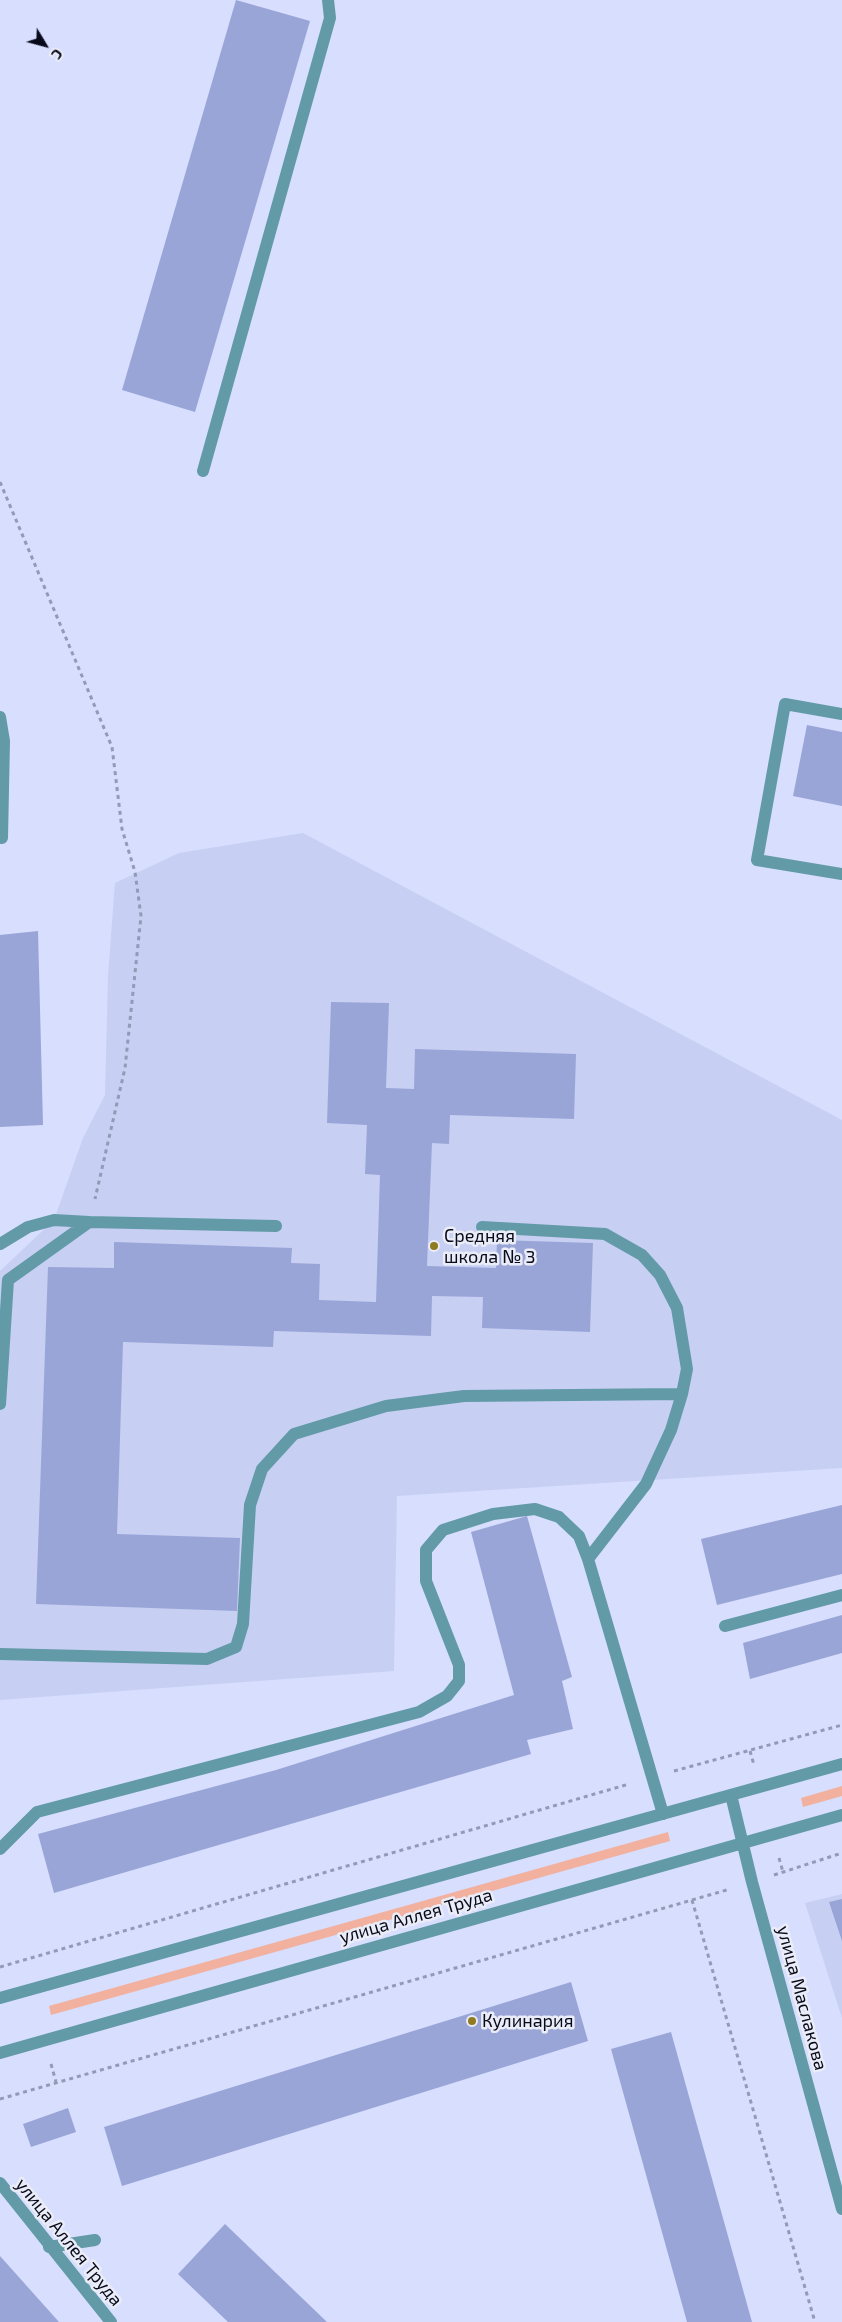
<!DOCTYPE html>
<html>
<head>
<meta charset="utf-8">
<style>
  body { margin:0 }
  #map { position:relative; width:842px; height:2322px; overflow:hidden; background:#d7defe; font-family:"Exo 2",sans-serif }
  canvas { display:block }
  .north { position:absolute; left:20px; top:20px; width:50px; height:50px; -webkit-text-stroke:4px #eaedf7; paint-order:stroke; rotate:127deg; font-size:14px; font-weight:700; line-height:20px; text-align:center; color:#080a1b }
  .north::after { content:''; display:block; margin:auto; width:18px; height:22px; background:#080a1b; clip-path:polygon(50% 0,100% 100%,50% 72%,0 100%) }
</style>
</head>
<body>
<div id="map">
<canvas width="842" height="2322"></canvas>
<div class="north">С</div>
</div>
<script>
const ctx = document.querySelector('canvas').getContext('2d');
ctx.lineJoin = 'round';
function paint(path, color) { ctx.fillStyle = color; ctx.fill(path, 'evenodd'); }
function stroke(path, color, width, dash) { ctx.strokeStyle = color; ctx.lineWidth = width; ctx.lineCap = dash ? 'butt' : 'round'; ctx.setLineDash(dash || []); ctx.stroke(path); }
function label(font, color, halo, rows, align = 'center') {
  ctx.font = font + ' "Exo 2",sans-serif'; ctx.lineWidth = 5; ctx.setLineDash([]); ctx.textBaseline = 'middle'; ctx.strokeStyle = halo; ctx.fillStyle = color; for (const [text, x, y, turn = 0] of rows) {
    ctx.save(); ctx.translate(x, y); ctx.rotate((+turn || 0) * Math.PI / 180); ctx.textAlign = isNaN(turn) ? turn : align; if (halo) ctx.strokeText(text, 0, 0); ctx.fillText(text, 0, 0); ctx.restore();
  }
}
const built = new Path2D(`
  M 303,833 L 842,1120 L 842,1468 L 397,1496 L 394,1671 L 0,1700 L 0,1271 L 54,1220 L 83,1138 L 105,1095 L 108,976 L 115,883 L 179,853 Z
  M 842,1894 L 842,2018 L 805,1903 Z`);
const green = new Path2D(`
  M 842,1786 L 842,1796 L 803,1807 L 801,1798 Z
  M 668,1832 L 670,1841 L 51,2015 L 49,2006 Z`);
const building = new Path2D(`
  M 236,0 L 310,21 L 195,412 L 122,390 Z
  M 807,725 L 842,732 L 842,806 L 793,796 Z
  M 38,931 L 43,1125 L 0,1127 L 0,935 Z
  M 331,1002 L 389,1003 L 386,1088 L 414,1089 L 415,1049 L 576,1054 L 574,1119 L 450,1115 L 449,1144 L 432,1143 L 427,1266 L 496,1268 L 497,1240 L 593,1243 L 590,1332 L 482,1328 L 483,1297 L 432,1296 L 431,1336 L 274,1331 L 273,1347 L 123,1342 L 117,1534 L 240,1538 L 237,1611 L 36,1604 L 48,1267 L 114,1268 L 114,1242 L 292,1248 L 291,1263 L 320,1264 L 319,1300 L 376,1302 L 380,1175 L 365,1174 L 367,1125 L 327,1123 Z
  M 842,1505 L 842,1574 L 717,1605 L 701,1539 Z
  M 527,1516 L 572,1677 L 562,1681 L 573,1729 L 527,1740 L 531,1754 L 54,1893 L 38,1834 L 276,1770 L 514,1695 L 471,1532 Z
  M 842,1615 L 842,1653 L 750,1679 L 743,1643 Z
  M 842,1899 L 842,1941 L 829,1902 Z
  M 571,1982 L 588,2041 L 122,2186 L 104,2127 Z
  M 671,2032 L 752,2322 L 687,2322 L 611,2049 Z
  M 68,2108 L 76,2132 L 31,2147 L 23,2124 Z
  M 225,2224 L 327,2322 L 228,2322 L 178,2274 Z
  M 0,2256 L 59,2322 L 0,2322 Z`);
const path = new Path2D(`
  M 0,482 L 112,747 L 122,829 L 135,872 L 141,916 L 125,1068 L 95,1199
  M 750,1751 L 754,1765
  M 674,1771 L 842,1725
  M 779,1858 L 783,1872
  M 774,1875 L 842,1853
  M 692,1900 L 730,1889
  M 0,1967 L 629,1784
  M 51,2064 L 56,2082
  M 0,2099 L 692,1900 L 815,2322`);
const service = new Path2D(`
  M 203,471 L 330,18 L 328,0
  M 842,714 L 785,704 L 757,860 L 842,874
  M 0,717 L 4,741 L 2,838
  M 482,1227 L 605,1234 L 642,1255 L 660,1275 L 677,1308 L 687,1369 L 682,1394 L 671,1430 L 646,1484 L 588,1559
  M 0,1244 L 28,1227 L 54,1220 L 89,1222
  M 0,1404 L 8,1280 L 89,1222 L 276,1226
  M 725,1626 L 842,1595
  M 0,1654 L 207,1659 L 236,1647 L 243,1624 L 250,1505 L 262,1469 L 294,1434 L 386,1406 L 464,1396 L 682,1394
  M 0,1849 L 37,1812 L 419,1712 L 447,1696 L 459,1681 L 459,1665 L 426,1581 L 426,1550 L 443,1530 L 493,1514 L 535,1509 L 559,1517 L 579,1536 L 588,1559 L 663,1814`);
const minor = new Path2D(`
  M 0,2183 L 111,2322
  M 49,2247 L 95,2240`);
const tertiary = new Path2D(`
  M 731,1795 L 752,1882 L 842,2209
  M 0,1998 L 842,1764
  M 0,2053 L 842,1815`);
const markers = [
  [434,1246,5,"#907b21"],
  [472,2021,5,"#907b21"]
];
const poiNames = [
  ["Средняя",444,1236],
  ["школа № 3",444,1257],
  ["Кулинария",482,2021]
];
const streetNames = [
  ["улица Аллея Труда",416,1916,-16],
  ["улица Маслакова",802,1998,75],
  ["улица Аллея Труда",69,2242,51]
];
paint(built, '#c7cff3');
paint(green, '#f2b09e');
paint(building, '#9aa5d7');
stroke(path, '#949ab5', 3, [4, 4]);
stroke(service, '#629aa8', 12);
stroke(minor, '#629aa8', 12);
stroke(tertiary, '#629aa8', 12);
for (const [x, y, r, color] of markers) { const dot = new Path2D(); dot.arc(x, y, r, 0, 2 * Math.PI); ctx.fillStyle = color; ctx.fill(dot); stroke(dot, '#eaedf7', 2); }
label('18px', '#080a1b', '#eaedf7', poiNames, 'left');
label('18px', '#080a1b', '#eaedf7', streetNames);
</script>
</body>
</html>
